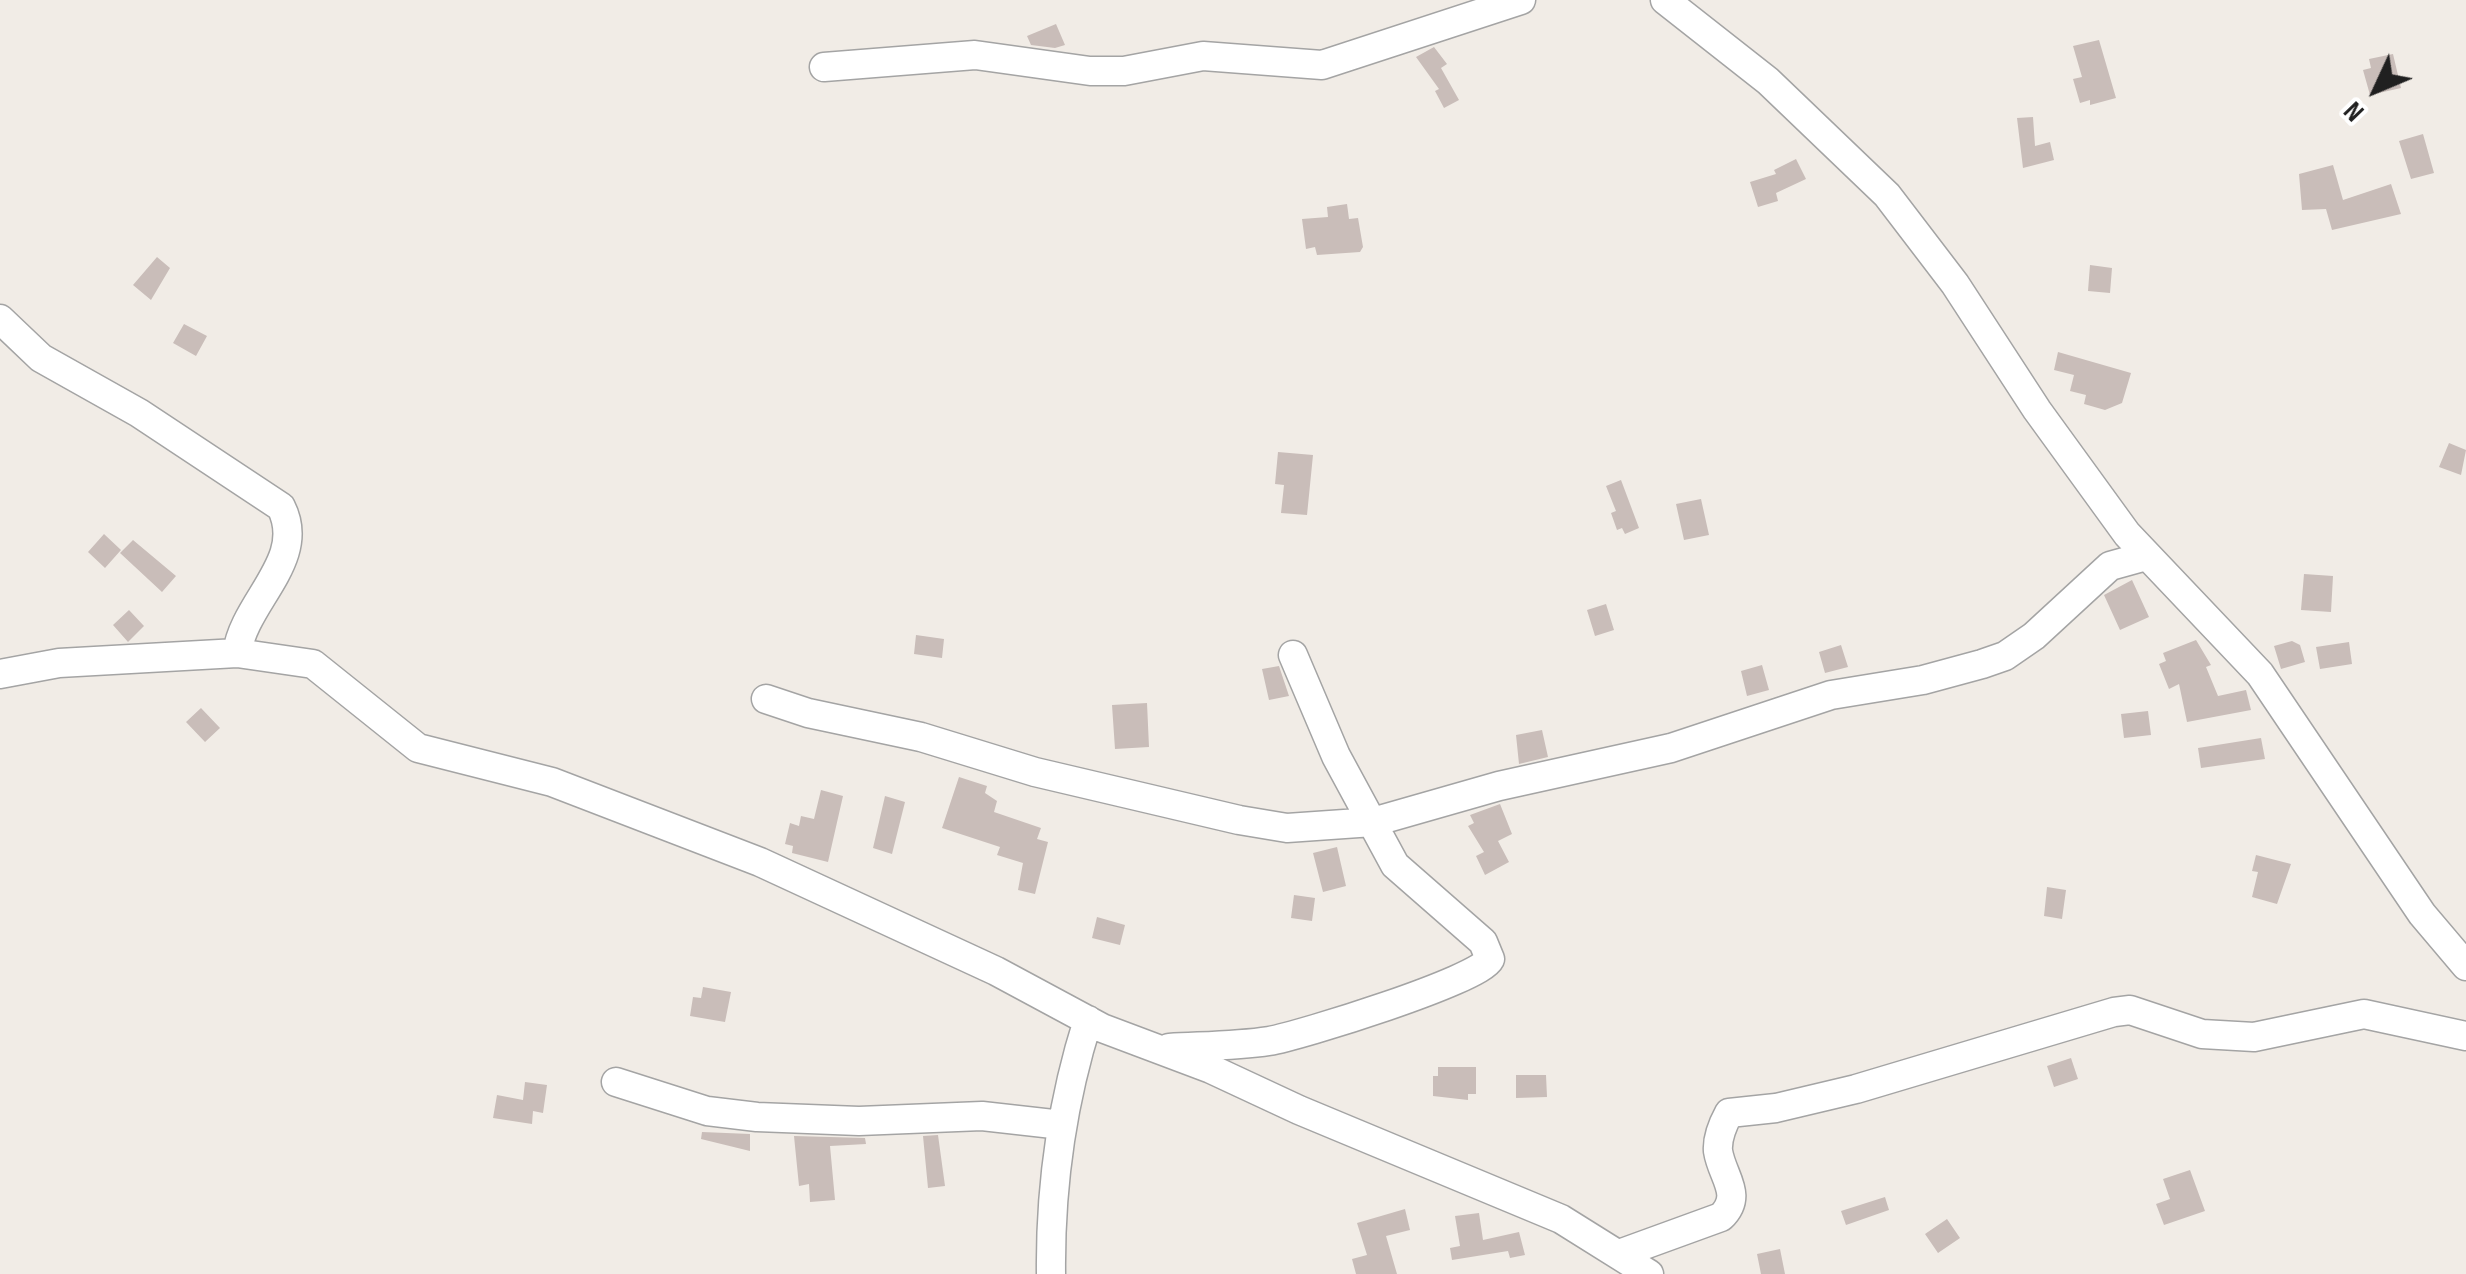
<!DOCTYPE html>
<html>
<head>
<meta charset="utf-8">
<style>
  body { margin:0 }
  #map { position:relative; width:2466px; height:1274px; overflow:hidden; background:#f1ece6; font-family:"Sofia Sans Condensed",sans-serif }
  canvas { display:block }
  .north { position:absolute; left:2326px; top:40px; width:100px; height:100px; -webkit-text-stroke:8px #fff; paint-order:stroke; rotate:226deg; font-size:28px; font-weight:700; line-height:40px; text-align:center; color:#202020 }
  .north::after { content:''; display:block; margin:auto; width:35px; height:45px; background:#202020; clip-path:polygon(50% 0,100% 100%,50% 72%,0 100%) }
</style>
</head>
<body>
<div id="map">
<canvas width="2466" height="1274"></canvas>
<div class="north">N</div>
</div>
<script>
const ctx = document.querySelector('canvas').getContext('2d');
ctx.lineJoin = 'round';
function paint(path, color) { ctx.fillStyle = color; ctx.fill(path, 'evenodd'); }
function stroke(path, color, width, dash) { ctx.strokeStyle = color; ctx.lineWidth = width; ctx.lineCap = dash ? 'butt' : 'round'; ctx.setLineDash(dash || []); ctx.stroke(path); }
const building = new Path2D(`
  M 1056,24 L 1065,45 L 1055,48 L 1031,45 L 1027,36 Z
  M 2099,40 L 2116,98 L 2090,105 L 2090,100 L 2080,103 L 2073,79 L 2082,77 L 2073,46 Z
  M 1434,47 L 1447,64 L 1441,68 L 1459,100 L 1444,108 L 1435,91 L 1439,89 L 1416,57 Z
  M 2393,54 L 2401,88 L 2370,95 L 2363,70 L 2371,68 L 2369,59 Z
  M 2033,117 L 2035,146 L 2050,142 L 2054,160 L 2023,168 L 2017,118 Z
  M 2423,134 L 2434,173 L 2411,179 L 2399,141 Z
  M 1796,159 L 1806,179 L 1776,193 L 1778,201 L 1758,207 L 1750,182 L 1776,174 L 1774,170 Z
  M 2333,165 L 2343,200 L 2391,184 L 2401,214 L 2332,230 L 2326,209 L 2302,210 L 2299,174 Z
  M 1347,204 L 1349,219 L 1358,218 L 1363,247 L 1360,252 L 1317,255 L 1315,247 L 1306,249 L 1302,219 L 1328,217 L 1327,207 Z
  M 157,257 L 170,268 L 151,300 L 133,285 Z
  M 2090,265 L 2112,268 L 2110,293 L 2088,291 Z
  M 184,324 L 207,336 L 196,356 L 173,343 Z
  M 2058,352 L 2131,373 L 2122,403 L 2105,410 L 2084,404 L 2086,395 L 2070,391 L 2074,375 L 2054,370 Z
  M 2449,443 L 2466,450 L 2461,475 L 2439,467 Z
  M 1278,452 L 1313,455 L 1307,515 L 1281,513 L 1284,485 L 1275,484 Z
  M 1621,480 L 1639,528 L 1625,534 L 1622,528 L 1617,530 L 1611,513 L 1616,511 L 1606,486 Z
  M 1701,499 L 1709,535 L 1684,540 L 1676,504 Z
  M 104,534 L 121,550 L 105,568 L 88,552 Z
  M 133,540 L 176,576 L 162,592 L 120,553 Z
  M 2304,574 L 2333,576 L 2331,612 L 2301,610 Z
  M 2132,580 L 2149,617 L 2120,630 L 2104,595 Z
  M 1606,604 L 1614,630 L 1595,636 L 1587,610 Z
  M 129,610 L 144,626 L 128,642 L 113,625 Z
  M 916,635 L 944,639 L 942,658 L 914,654 Z
  M 2196,640 L 2211,665 L 2206,667 L 2218,696 L 2246,690 L 2251,710 L 2187,722 L 2179,684 L 2169,689 L 2159,664 L 2166,661 L 2163,653 Z
  M 2292,641 L 2300,645 L 2305,662 L 2281,669 L 2274,646 Z
  M 2349,642 L 2352,664 L 2320,669 L 2316,647 Z
  M 1841,645 L 1848,667 L 1825,673 L 1819,652 Z
  M 1762,665 L 1769,690 L 1747,696 L 1741,671 Z
  M 1279,666 L 1289,696 L 1269,700 L 1262,669 Z
  M 1147,703 L 1149,747 L 1115,749 L 1112,705 Z
  M 201,708 L 220,728 L 205,742 L 186,722 Z
  M 2148,711 L 2151,735 L 2124,738 L 2121,714 Z
  M 1542,730 L 1548,757 L 1519,764 L 1516,735 Z
  M 2261,738 L 2265,759 L 2201,768 L 2198,748 Z
  M 959,777 L 987,786 L 985,793 L 997,801 L 994,812 L 1041,828 L 1037,839 L 1048,842 L 1035,894 L 1018,890 L 1023,863 L 997,855 L 1000,847 L 942,828 Z
  M 821,790 L 843,796 L 828,862 L 792,853 L 793,846 L 785,844 L 790,823 L 799,826 L 801,816 L 814,819 Z
  M 885,796 L 905,802 L 892,854 L 873,848 Z
  M 1500,804 L 1512,834 L 1498,841 L 1509,862 L 1485,875 L 1476,856 L 1484,852 L 1468,826 L 1474,823 L 1470,815 Z
  M 1337,847 L 1346,886 L 1323,892 L 1313,853 Z
  M 2256,855 L 2291,864 L 2277,904 L 2252,897 L 2258,872 L 2252,871 Z
  M 2047,887 L 2066,890 L 2062,919 L 2044,916 Z
  M 1294,895 L 1315,898 L 1312,921 L 1291,918 Z
  M 1097,917 L 1125,925 L 1120,945 L 1092,938 Z
  M 703,987 L 731,992 L 725,1022 L 690,1016 L 693,997 L 701,998 Z
  M 2071,1058 L 2078,1079 L 2054,1087 L 2047,1066 Z
  M 1438,1067 L 1476,1067 L 1476,1094 L 1468,1094 L 1468,1100 L 1433,1096 L 1433,1076 L 1438,1076 Z
  M 1516,1075 L 1546,1075 L 1547,1097 L 1516,1098 Z
  M 525,1082 L 547,1085 L 543,1113 L 533,1111 L 532,1124 L 493,1118 L 497,1095 L 523,1100 Z
  M 702,1132 L 750,1134 L 750,1151 L 701,1139 Z
  M 938,1135 L 945,1186 L 928,1188 L 923,1136 Z
  M 794,1136 L 865,1138 L 866,1144 L 830,1146 L 835,1200 L 810,1202 L 809,1184 L 799,1186 Z
  M 2190,1170 L 2205,1211 L 2164,1225 L 2156,1204 L 2170,1199 L 2163,1179 Z
  M 1885,1197 L 1889,1210 L 1846,1225 L 1841,1211 Z
  M 1405,1209 L 1410,1230 L 1386,1236 L 1397,1274 L 1356,1274 L 1352,1259 L 1367,1255 L 1357,1223 Z
  M 1479,1213 L 1483,1240 L 1519,1232 L 1525,1255 L 1510,1258 L 1508,1251 L 1452,1260 L 1450,1248 L 1460,1246 L 1455,1216 Z
  M 1947,1219 L 1960,1238 L 1938,1253 L 1925,1234 Z
  M 1780,1249 L 1785,1274 L 1761,1274 L 1757,1254 Z`);
const minor = new Path2D(`
  M 1665,0 L 1768,81 L 1887,195 L 1955,284 L 2037,410 L 2127,534 L 2260,674 L 2422,914 L 2466,966
  M 824,67 L 975,55 L 1090,71 L 1124,71 L 1203,56 L 1322,65 L 1521,0
  M 0,319 L 41,358 L 139,413 L 281,507 C 308,560 244,601 237,653
  M 0,674 L 59,663 L 237,653 L 313,664 L 418,748 L 552,782 L 760,862 L 996,971 L 1102,1028 L 1211,1069 L 1299,1110 L 1561,1219 L 1649,1274
  M 766,699 L 808,713 L 921,737 L 1035,772 L 1239,820 L 1287,828 L 1373,822 L 1499,786 L 1671,748 L 1831,695 L 1923,680 L 1982,664 L 2005,656 L 2034,636 L 2110,566 L 2146,556
  M 1169,1048 C 1202,1046 1236,1046 1269,1041 C 1299,1036 1480,980 1490,959 L 1483,942 L 1395,865 L 1336,756 L 1293,655
  M 616,1082 L 707,1111 L 757,1117 L 859,1121 L 982,1116 L 1062,1125
  M 1622,1253 L 1721,1217 C 1744,1195 1722,1177 1718,1151 C 1717,1139 1723,1124 1729,1113 L 1776,1108 L 1856,1089 L 2114,1012 L 2130,1010 L 2202,1034 L 2254,1037 L 2364,1014 L 2466,1036
  M 1051,1274 C 1050,1187 1062,1102 1088,1020`);
paint(building, '#c9bdb9');
stroke(minor, '#a4a4a4', 31);
stroke(minor, '#fff', 28);
</script>
</body>
</html>
